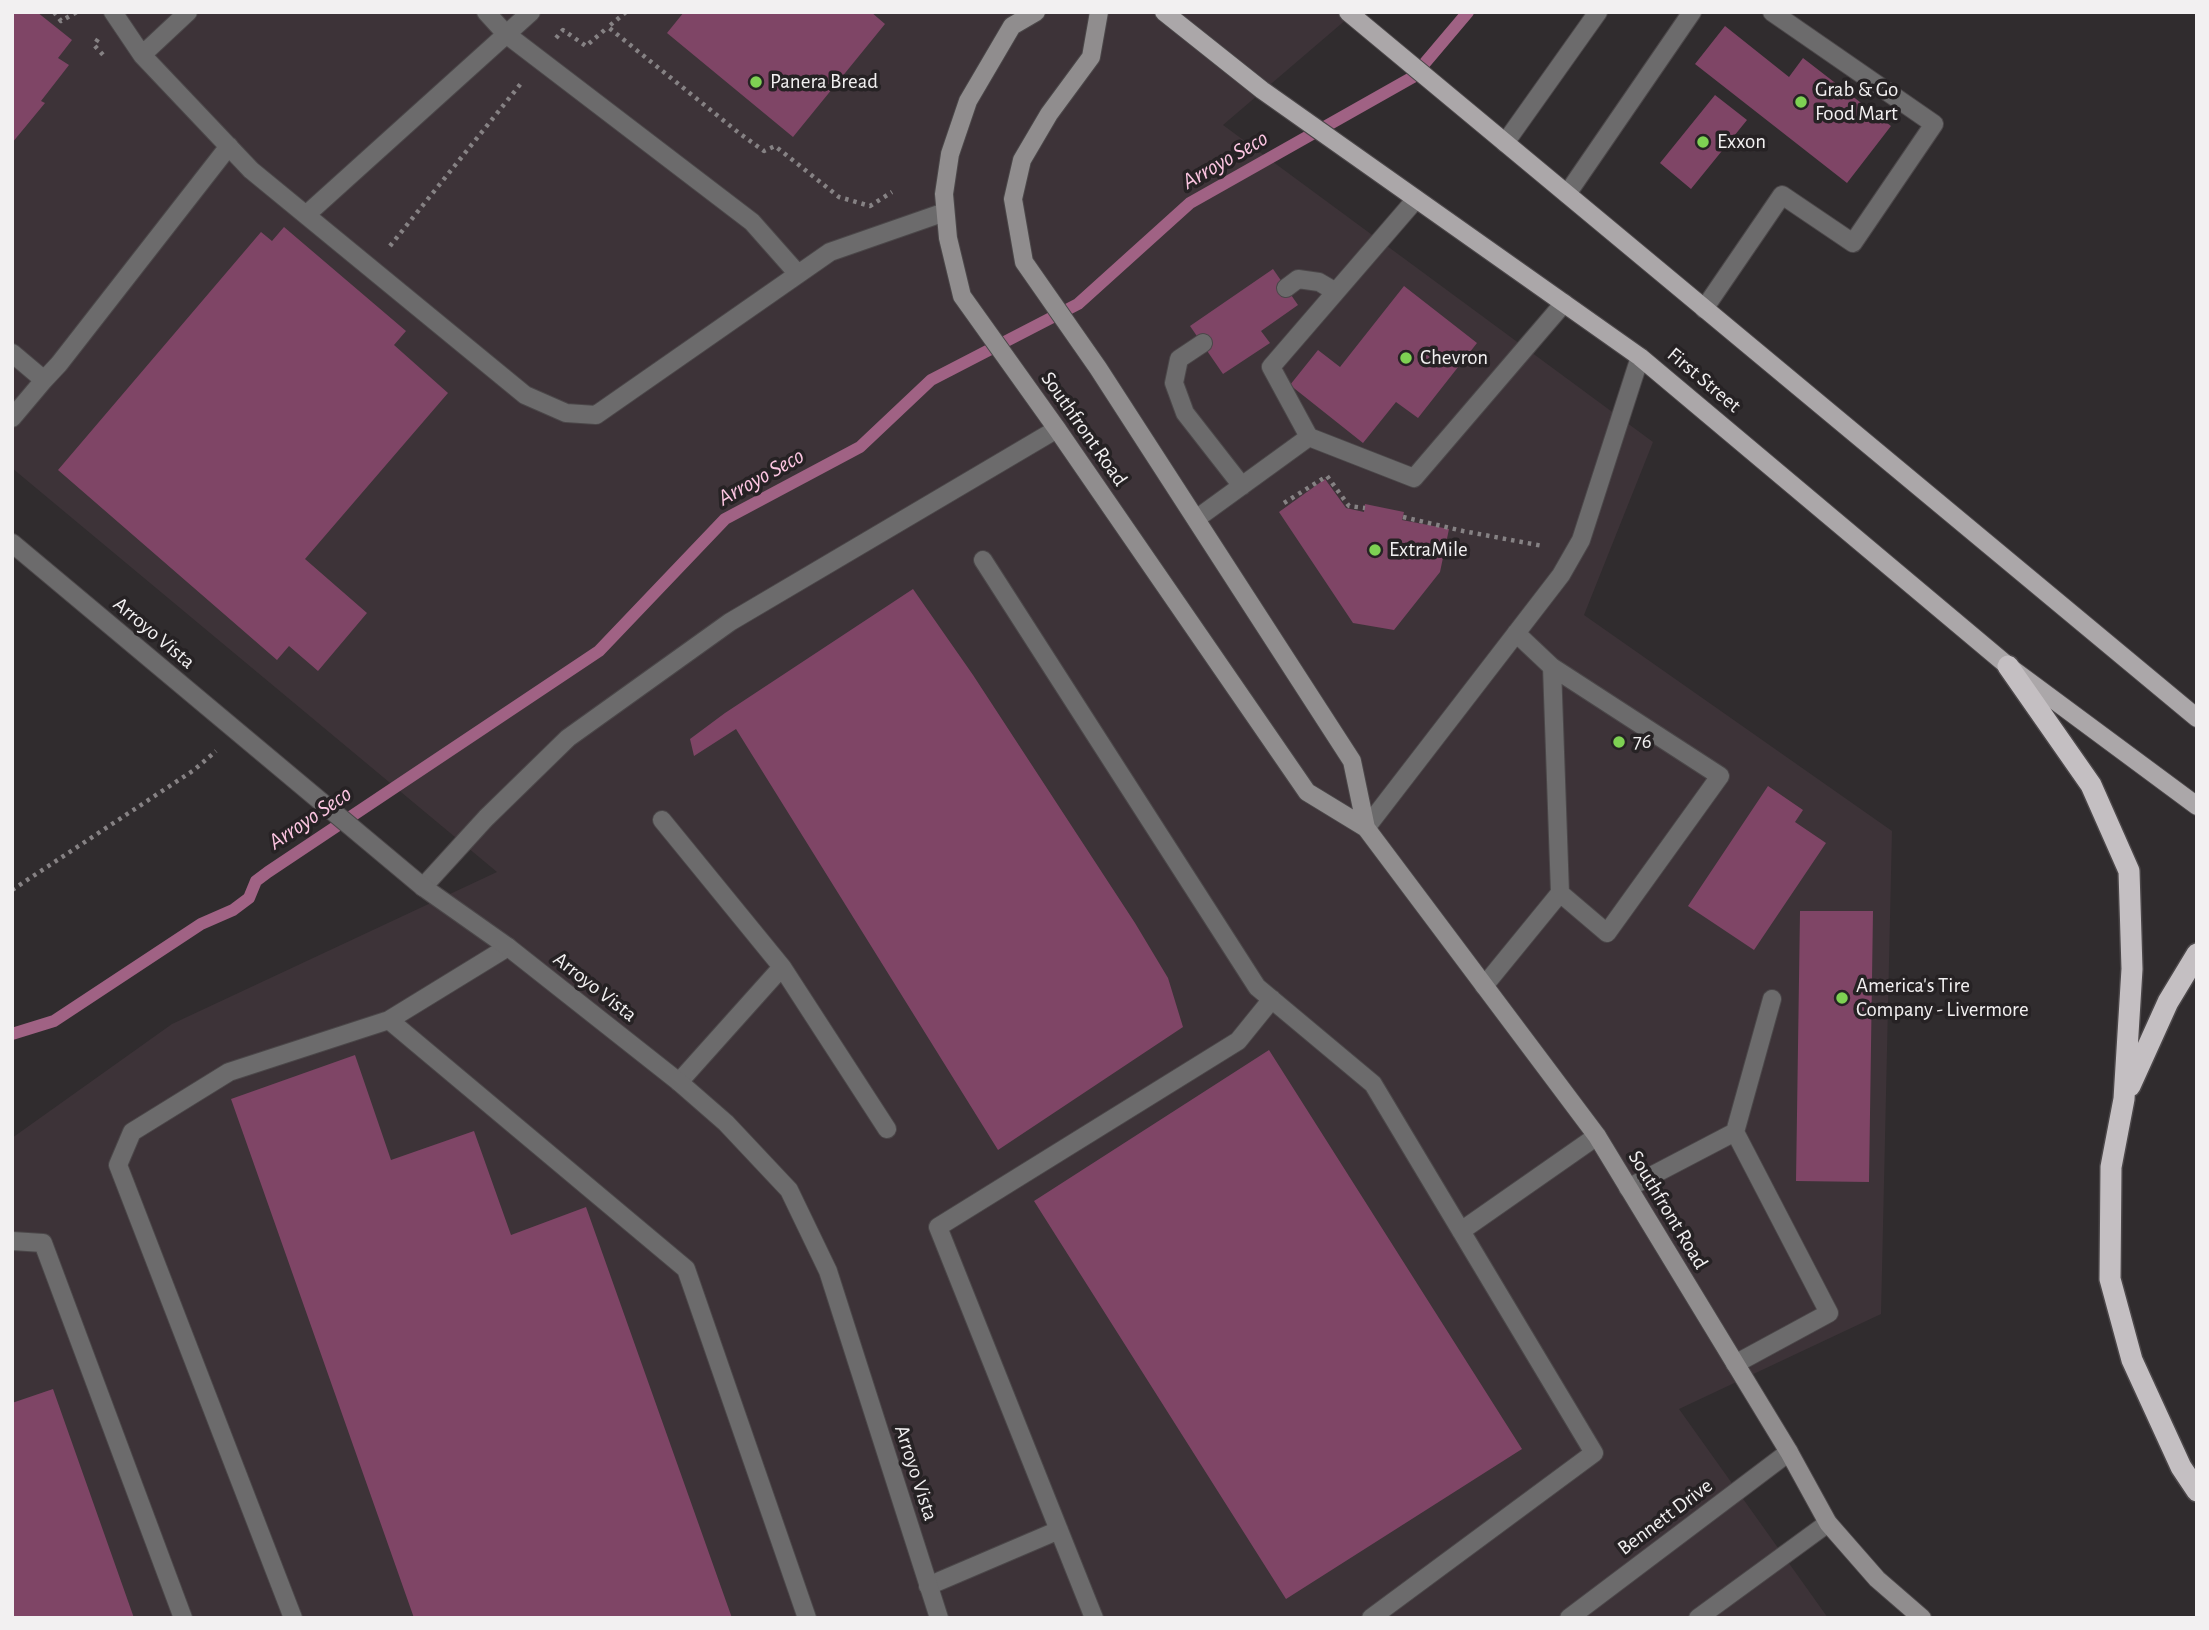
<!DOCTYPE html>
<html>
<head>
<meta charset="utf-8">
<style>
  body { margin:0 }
  #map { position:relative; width:2209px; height:1630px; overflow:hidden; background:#302c2e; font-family:"Alegreya Sans",sans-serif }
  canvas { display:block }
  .frame { position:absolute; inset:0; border:14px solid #f2f0f1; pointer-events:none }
</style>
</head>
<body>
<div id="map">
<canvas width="2209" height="1630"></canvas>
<div class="frame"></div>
</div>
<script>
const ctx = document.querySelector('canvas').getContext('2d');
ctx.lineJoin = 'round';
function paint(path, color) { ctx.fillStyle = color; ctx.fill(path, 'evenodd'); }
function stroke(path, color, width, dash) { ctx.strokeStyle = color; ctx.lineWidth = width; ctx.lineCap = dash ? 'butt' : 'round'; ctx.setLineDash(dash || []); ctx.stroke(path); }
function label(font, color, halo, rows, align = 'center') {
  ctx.font = font + ' "Alegreya Sans",sans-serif'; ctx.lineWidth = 7; ctx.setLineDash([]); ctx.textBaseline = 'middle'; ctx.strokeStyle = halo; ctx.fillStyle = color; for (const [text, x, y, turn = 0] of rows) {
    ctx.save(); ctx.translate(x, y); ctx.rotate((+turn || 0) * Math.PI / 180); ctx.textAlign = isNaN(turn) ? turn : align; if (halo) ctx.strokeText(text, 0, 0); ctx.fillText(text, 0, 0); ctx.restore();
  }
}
const built = new Path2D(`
  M 12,12 L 1355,12 L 1223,125 L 1653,442 L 1584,615 L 1892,831 L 1881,1314 L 1679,1409 L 1828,1618 L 12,1618 L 12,1138 L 172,1024 L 497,872 L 12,468 Z`);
const stream = new Path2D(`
  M 12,1034 L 54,1021 L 201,924 L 233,910 L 249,898 L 256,881 L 268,872 L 599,651 L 725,519 L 860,447 L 931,380 L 1078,304 L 1190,203 L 1413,77 L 1468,12`);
const building = new Path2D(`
  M 12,12 L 37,12 L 72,40 L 58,58 L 69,65 L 41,101 L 45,103 L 12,143 Z
  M 684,12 L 871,12 L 885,24 L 793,137 L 667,33 Z
  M 1725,26 L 1789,77 L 1803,58 L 1891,126 L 1847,183 L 1695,64 Z
  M 1715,95 L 1747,120 L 1691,189 L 1660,163 Z
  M 284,227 L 406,331 L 394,345 L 448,393 L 305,559 L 367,613 L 318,671 L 289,646 L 277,660 L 58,470 L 261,232 L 272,241 Z
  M 1273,269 L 1298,305 L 1261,331 L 1270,343 L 1223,374 L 1190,326 Z
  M 1404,286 L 1477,343 L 1418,418 L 1396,402 L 1363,443 L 1290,385 L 1318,350 L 1340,367 Z
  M 1325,479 L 1346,508 L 1364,512 L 1365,504 L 1404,512 L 1402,520 L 1449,529 L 1440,572 L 1394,630 L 1353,623 L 1279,512 Z
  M 913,589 L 973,675 L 1135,923 L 1168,978 L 1183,1027 L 998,1150 L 736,729 L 694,756 L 690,739 L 725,713 Z
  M 1768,786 L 1803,810 L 1795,822 L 1826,843 L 1754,950 L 1688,906 Z
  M 1800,911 L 1873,911 L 1869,1182 L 1796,1181 Z
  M 1269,1050 L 1522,1449 L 1286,1599 L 1034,1201 Z
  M 355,1055 L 391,1160 L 474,1131 L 511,1235 L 586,1207 L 732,1618 L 414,1618 L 231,1099 Z
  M 53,1389 L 134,1618 L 12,1618 L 12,1403 Z`);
const path = new Path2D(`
  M 54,12 L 61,21 L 77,12
  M 626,12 L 608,27 L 739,133 L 764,151 L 775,146 L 839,197 L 870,206 L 892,192
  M 556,38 L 563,30 L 586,46 L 608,27
  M 98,39 L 94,45 L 104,56
  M 390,246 L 523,81
  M 1284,503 L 1327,476 L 1349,506 L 1365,508
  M 1403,517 L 1463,531 L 1543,546
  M 12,890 L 194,770 L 216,751`);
const lane = new Path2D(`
  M 113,12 L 142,55 L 251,170 L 525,395 L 566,413 L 596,415 L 830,252 L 945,212
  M 486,12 L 506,34 L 752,222 L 798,274
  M 142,55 L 188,12
  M 1505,143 L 1598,12
  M 1567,194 L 1692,12
  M 306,215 L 531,12
  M 1286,288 L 1298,279 L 1319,282 L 1336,292
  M 1704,309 L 1782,195 L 1853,243 L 1934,124 L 1772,12
  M 1203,343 L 1179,359 L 1174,383 L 1185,413 L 1242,486
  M 12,353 L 44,380 L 59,364 L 229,146
  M 12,418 L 44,380
  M 1309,437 L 1271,367 L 1416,199
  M 1196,519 L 1309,437 L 1414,478 L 1564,303
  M 983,560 L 1257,987 L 1373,1084 L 1594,1453 L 1371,1618
  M 1552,667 L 1720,776 L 1607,933 L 1560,893
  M 662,820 L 782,967 L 679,1082
  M 1366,828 L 1561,575 L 1581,540 L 1640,357
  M 423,887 L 486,818 L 568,738 L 730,622 L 1057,429
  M 782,967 L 887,1129
  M 1484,986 L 1560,893 L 1552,667 L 1516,633
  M 389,1020 L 686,1269 L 807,1618
  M 1735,1132 L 1772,999
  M 1628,1188 L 1735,1132 L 1829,1313 L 1735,1364
  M 1461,1231 L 1597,1136
  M 12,1241 L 43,1243 L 183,1618
  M 928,1586 L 1059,1530
  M 293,1618 L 118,1165 L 132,1132 L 229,1072 L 389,1020 L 508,947
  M 1094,1618 L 938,1227 L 1238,1041 L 1272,999`);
const street = new Path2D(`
  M 12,543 L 423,887 L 508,947 L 679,1082 L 726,1123 L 789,1190 L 828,1271 L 939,1618
  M 1569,1618 L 1789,1452
  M 1698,1618 L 1828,1523`);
const secondary = new Path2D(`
  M 1036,12 L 1012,26 L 968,101 L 950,154 L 944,194 L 948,238 L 962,296 L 1057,429 L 1307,792 L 1366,828 L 1597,1136 L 1789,1452 L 1828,1523 L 1877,1579 L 1922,1618
  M 1099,12 L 1091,57 L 1049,114 L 1022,160 L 1013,199 L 1024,262 L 1098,368 L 1352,761 L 1366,828`);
const primary = new Path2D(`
  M 1164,12 L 1262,90 L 1640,357 L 2008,666 L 2197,806
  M 1348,12 L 2197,718`);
const highway = new Path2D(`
  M 2008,666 L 2091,785 L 2129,871 L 2132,969 L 2124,1099 L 2111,1167 L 2110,1279 L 2132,1360 L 2181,1467 L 2197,1491
  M 2130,1086 L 2168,1002 L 2197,954`);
const markers = [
  [756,82,7,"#7ed153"],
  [1801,102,7,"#7ed153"],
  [1703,142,7,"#7ed153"],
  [1406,358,7,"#7ed153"],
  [1375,550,7,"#7ed153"],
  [1619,742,7,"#7ed153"],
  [1842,998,7,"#7ed153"]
];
const poiNames = [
  ["Panera Bread",770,82],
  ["Grab & Go",1815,90],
  ["Food Mart",1815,114],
  ["Exxon",1717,142],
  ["Chevron",1420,358],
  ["ExtraMile",1389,550],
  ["76",1633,742],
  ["America's Tire",1856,986],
  ["Company - Livermore",1856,1010]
];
const streetNames = [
  ["First Street",1704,380,40],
  ["Southfront Road",1084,429,55],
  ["Arroyo Vista",154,633,40],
  ["Arroyo Vista",595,987,38],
  ["Southfront Road",1668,1210,59],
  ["Arroyo Vista",916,1473,72],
  ["Bennett Drive",1665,1517,-37]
];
const waterNames = [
  ["Arroyo Seco",1225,160,-30],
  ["Arroyo Seco",761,477,-29],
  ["Arroyo Seco",310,818,-34]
];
paint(built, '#3d3338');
stroke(stream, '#a06284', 12);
paint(building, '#7f4566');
stroke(lane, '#4b4749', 20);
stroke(street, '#4b4749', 20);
stroke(secondary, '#4b4749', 20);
stroke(primary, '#4b4749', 20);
stroke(highway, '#4b4749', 24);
stroke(path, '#868284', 4.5, [3.5, 5]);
stroke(lane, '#6c6b6c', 18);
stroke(street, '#6c6b6c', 18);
stroke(secondary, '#908d8e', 18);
stroke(primary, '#aba7a9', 18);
stroke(highway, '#c4bfc2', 21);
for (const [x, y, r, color] of markers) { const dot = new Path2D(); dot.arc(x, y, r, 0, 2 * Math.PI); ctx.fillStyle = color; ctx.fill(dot); stroke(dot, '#262224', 2.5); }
label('21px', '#f2f0f1', '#262224', poiNames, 'left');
label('21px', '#f2f0f1', '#262224', streetNames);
label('italic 23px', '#fdc6e2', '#262224', waterNames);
</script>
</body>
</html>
